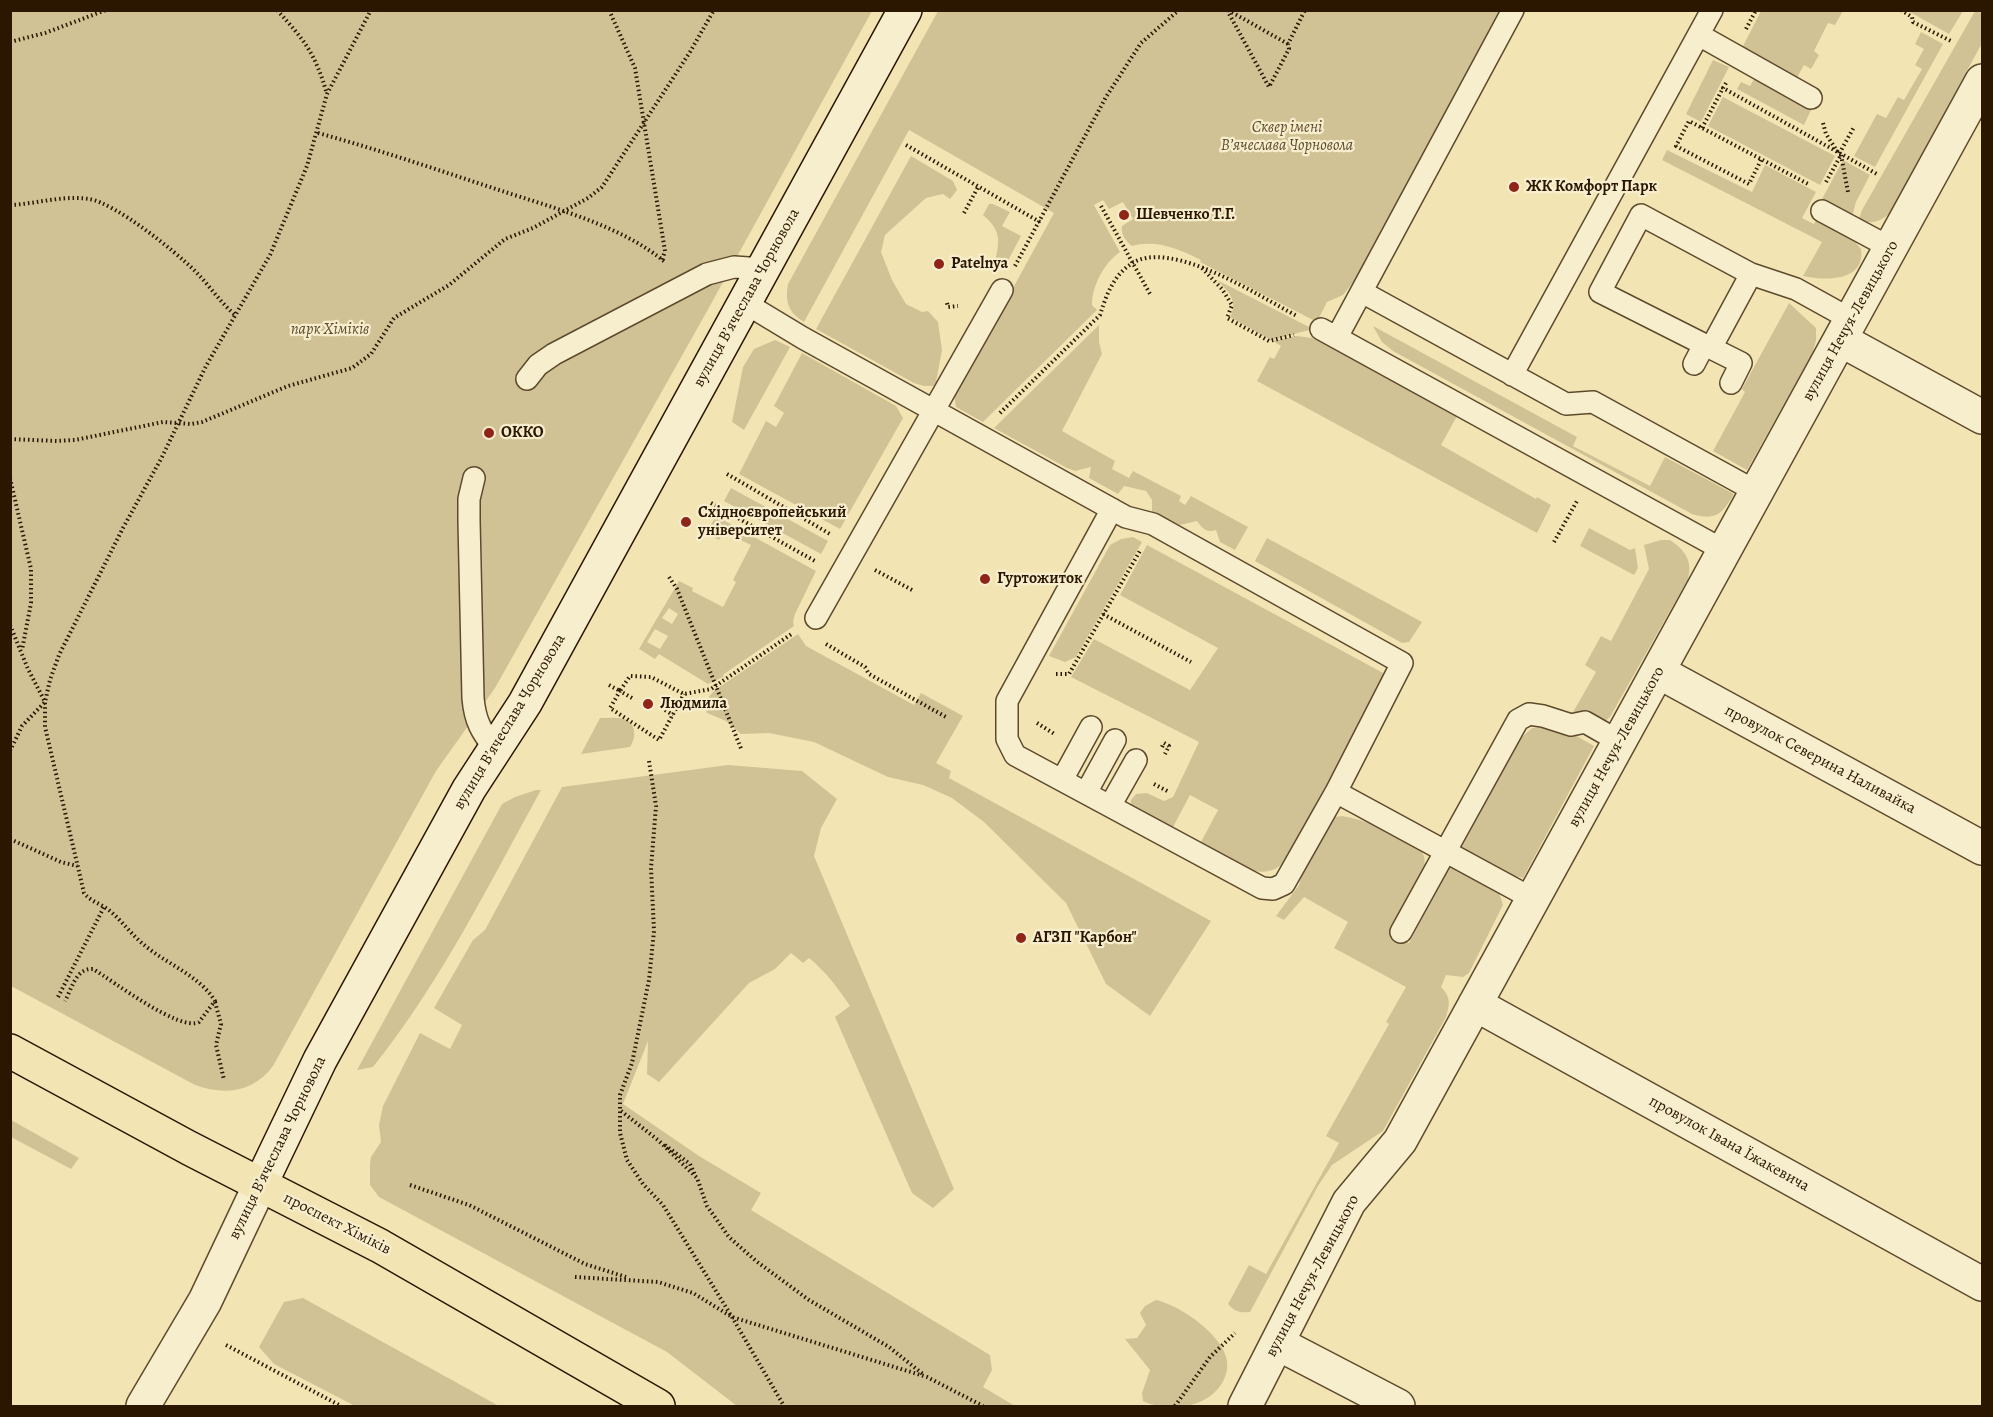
<!DOCTYPE html>
<html>
<head>
<meta charset="utf-8">
<style>
  body { margin:0 }
  #map { position:relative; width:1993px; height:1417px; overflow:hidden; background:#f3e5b3; font-family:Alegreya,serif }
  canvas { display:block }
  .frame { position:absolute; inset:0; border:12px solid #2b1700; pointer-events:none }
</style>
</head>
<body>
<div id="map">
<canvas width="1993" height="1417"></canvas>
<div class="frame"></div>
</div>
<script>
const ctx = document.querySelector('canvas').getContext('2d');
ctx.lineJoin = 'round';
function paint(path, color) { ctx.fillStyle = color; ctx.fill(path, 'evenodd'); }
function stroke(path, color, width, dash) { ctx.strokeStyle = color; ctx.lineWidth = width; ctx.lineCap = dash ? 'butt' : 'round'; ctx.setLineDash(dash || []); ctx.stroke(path); }
function label(font, color, halo, rows, align = 'center') {
  ctx.font = font + ' Alegreya,serif'; ctx.lineWidth = 4.5; ctx.setLineDash([]); ctx.textBaseline = 'middle'; ctx.strokeStyle = halo; ctx.fillStyle = color; for (const [text, x, y, turn = 0] of rows) {
    ctx.save(); ctx.translate(x, y); ctx.rotate((+turn || 0) * Math.PI / 180); ctx.textAlign = isNaN(turn) ? turn : align; if (halo) ctx.strokeText(text, 0, 0); ctx.fillText(text, 0, 0); ctx.restore();
  }
}
const green = new Path2D(`
  M 10,11 L 872,11 L 706,313 L 495,688 L 436,771 L 273,1066 C 254,1092 225,1096 195,1085 L 11,986 Z
  M 938,11 L 1500,11 L 1359,275 L 1343,295 L 1327,302 L 1317,322 L 1200,262 L 1201,260 C 1180,249 1155,239 1132,246 C 1126,242 1120,233 1122,226 L 1133,219 L 1123,202 L 1109,209 L 1103,200 L 1094,205 L 1120,252 C 1104,263 1092,286 1092,305 L 1097,310 L 983,422 L 956,407 L 954,396 L 1054,213 L 909,130 L 804,322 C 788,312 785,302 788,284 Z
  M 1761,11 L 1843,11 L 1835,25 L 1828,23 L 1814,51 L 1819,55 L 1811,69 L 1804,65 L 1796,79 L 1742,48 Z
  M 1908,11 L 1963,11 L 1949,34 Z
  M 1975,11 L 1982,13 L 1981,45 L 1889,214 C 1879,222 1871,225 1859,219 L 1862,210 Z
  M 1921,32 L 1943,44 L 1875,167 L 1854,156 L 1877,114 L 1886,118 L 1898,97 L 1904,100 L 1922,69 L 1915,65 L 1924,49 L 1915,44 Z
  M 1713,60 L 1729,67 L 1701,122 L 1686,114 Z
  M 1754,79 L 1811,110 L 1804,125 L 1737,89 L 1741,82 L 1750,86 Z
  M 1723,97 L 1835,156 L 1820,185 L 1708,126 Z
  M 1667,150 L 1752,192 L 1765,165 L 1816,192 L 1802,218 L 1814,224 L 1817,219 L 1851,237 L 1861,249 C 1866,282 1824,281 1803,276 L 1822,242 L 1662,160 Z
  M 911,156 L 953,181 L 957,190 L 950,199 L 943,194 L 926,198 L 885,235 L 881,252 L 892,280 L 906,304 L 922,312 L 928,311 L 938,322 L 942,350 L 936,382 L 933,386 L 924,386 L 914,383 L 816,329 Z
  M 1843,160 L 1870,175 L 1856,202 L 1852,217 L 1822,199 Z
  M 989,204 L 993,204 L 1010,212 L 1002,226 L 1021,236 L 1003,270 L 994,265 C 1000,242 1002,231 983,215 Z
  M 1217,280 L 1313,329 L 1271,340 L 1230,317 C 1239,301 1228,291 1217,280 Z
  M 1789,303 L 1816,328 L 1816,340 L 1813,352 L 1747,470 L 1713,451 L 1745,392 L 1742,389 Z
  M 1099,325 L 1099,342 L 1102,354 L 1062,431 L 1115,461 L 1112,469 L 1129,478 L 1133,471 L 1181,496 L 1179,501 L 1185,505 L 1191,496 L 1248,527 L 1235,550 L 1220,542 L 1216,530 C 1206,533 1203,529 1197,521 L 1180,525 L 1152,512 L 1152,500 L 1146,491 L 1124,486 L 1118,494 L 1089,478 L 1091,467 L 1075,471 L 1067,468 L 994,428 Z
  M 1373,326 L 1577,437 L 1573,446 L 1650,486 L 1665,457 L 1734,494 C 1722,514 1716,521 1692,514 L 1393,351 L 1382,342 Z
  M 1297,336 L 1312,338 L 1322,343 L 1457,416 L 1441,445 L 1536,499 L 1537,497 L 1551,505 L 1537,533 L 1257,381 L 1270,357 L 1274,359 L 1281,346 L 1273,341 Z
  M 775,340 L 790,347 L 744,430 L 732,422 L 743,367 L 754,349 Z
  M 802,353 L 896,406 L 903,418 L 840,529 L 739,474 L 766,421 L 776,427 L 784,413 L 774,406 Z
  M 731,488 L 828,541 L 821,554 L 724,501 Z
  M 716,516 L 816,571 L 795,614 L 793,621 L 794,626 L 724,674 L 723,677 L 708,684 L 659,654 L 655,659 L 639,649 L 679,581 L 693,588 L 692,591 L 723,607 L 736,582 L 733,580 L 751,545 L 724,532 L 719,540 L 706,533 ZM 669,608 L 678,614 L 672,624 L 662,618 ZM 655,629 L 668,636 L 660,649 L 647,642 Z
  M 1589,528 L 1630,550 L 1635,548 L 1638,568 L 1634,575 L 1580,546 Z
  M 1133,537 L 1142,542 L 1076,657 L 1065,662 L 1049,656 L 1110,545 L 1121,539 Z
  M 1267,538 L 1422,622 L 1409,642 L 1402,643 L 1255,561 Z
  M 1661,540 L 1670,540 C 1685,550 1693,561 1688,579 L 1610,717 L 1598,727 L 1573,712 L 1596,672 L 1585,665 L 1601,636 L 1611,641 L 1649,569 L 1644,545 Z
  M 1147,545 L 1385,674 L 1289,855 C 1285,860 1281,866 1275,869 C 1250,880 1222,855 1201,842 L 1218,810 L 1190,795 L 1173,827 L 1131,806 L 1131,800 L 1136,794 L 1147,793 L 1164,801 L 1173,797 L 1199,742 L 1071,677 L 1094,639 L 1190,690 L 1218,648 L 1120,595 Z
  M 798,634 L 806,646 L 914,705 L 921,693 L 963,716 L 936,763 L 951,771 L 949,778 L 1211,921 L 1150,1016 L 1106,984 L 1066,903 L 984,822 L 952,798 L 923,785 L 888,777 L 814,742 L 769,733 L 741,734 L 726,721 L 707,713 C 703,703 707,698 715,690 Z
  M 600,718 C 607,718 617,717 624,719 C 637,723 636,739 630,747 L 581,754 Z
  M 1548,726 L 1559,726 L 1594,746 L 1523,878 L 1508,874 L 1460,850 L 1521,738 L 1532,728 Z
  M 728,765 L 802,771 L 837,799 L 821,828 L 814,856 L 954,1189 L 933,1208 L 912,1193 L 835,1017 L 850,1006 C 838,988 826,972 809,958 L 803,963 L 791,953 L 775,969 L 749,983 L 659,1082 L 647,1074 L 648,1041 L 623,1104 L 699,1156 L 761,1193 L 751,1210 L 990,1355 L 992,1370 L 983,1387 L 1015,1406 L 737,1406 L 667,1352 L 379,1197 L 370,1185 L 370,1164 L 371,1157 L 381,1142 L 379,1125 L 383,1106 L 420,1033 L 450,1049 L 462,1025 L 434,1008 L 473,940 L 485,930 L 562,787 Z
  M 536,790 L 541,790 C 489,884 441,982 373,1067 L 357,1070 L 502,804 L 515,797 Z
  M 1342,816 C 1362,819 1416,836 1424,856 C 1425,859 1424,862 1425,866 L 1389,931 L 1409,943 L 1453,862 L 1499,892 L 1503,905 L 1469,973 L 1463,977 L 1446,975 L 1441,987 C 1451,997 1450,1004 1446,1017 L 1383,1131 L 1332,1165 L 1318,1186 L 1250,1312 C 1240,1313 1235,1312 1228,1304 L 1249,1265 L 1266,1274 L 1339,1143 L 1326,1136 L 1389,1024 L 1386,1022 L 1406,987 L 1334,948 L 1348,922 L 1304,897 L 1284,920 L 1276,916 L 1299,885 L 1303,871 L 1330,821 L 1335,817 Z
  M 11,1120 L 79,1158 L 71,1169 L 11,1137 Z
  M 303,1298 L 499,1406 L 355,1406 L 274,1364 L 259,1347 L 284,1302 Z
  M 1156,1300 C 1180,1305 1233,1340 1227,1370 C 1220,1406 1172,1415 1143,1401 L 1142,1393 L 1150,1370 L 1125,1339 L 1137,1338 L 1146,1325 L 1140,1313 L 1145,1306 Z`);
const path = new Path2D(`
  M 277,10 C 305,41 315,53 327,94
  M 609,10 L 635,68 L 665,251 L 662,260
  M 1227,10 L 1269,87 L 1289,49 L 1288,44 L 1305,10
  M 1228,10 L 1288,44
  M 1901,10 L 1912,17 L 1913,22 L 1951,41
  M 1746,29 L 1756,10
  M 10,42 L 45,33 L 106,10
  M 1726,83 L 1723,88 L 1877,174
  M 1823,123 L 1826,134 L 1839,154 L 1854,127
  M 1702,128 L 1723,88
  M 318,133 C 380,150 441,171 502,191 C 554,208 622,226 665,262
  M 906,145 L 1040,222
  M 1841,155 L 1848,192
  M 1761,160 L 1749,184 L 1676,146 L 1689,121 L 1810,185
  M 1826,182 L 1841,155
  M 10,205 C 36,204 62,195 89,199 C 115,203 175,251 195,271 C 209,285 220,302 235,315
  M 1101,206 L 1150,294
  M 964,213 L 978,187
  M 1015,266 L 1106,97 L 1141,43 L 1179,10
  M 1202,268 L 1222,289 L 1232,305 L 1227,318 L 1269,341 L 1294,335
  M 947,303 L 948,307 L 958,306
  M 1000,413 L 1100,315 C 1106,296 1113,276 1131,264 C 1170,237 1260,297 1297,316
  M 10,439 L 57,441 L 75,440 L 163,422 L 191,424 L 202,422 L 288,386 L 352,368 L 371,354 L 394,318 L 449,285 L 505,239 L 533,228 L 588,198 L 602,187 L 690,52 L 714,10
  M 727,474 L 830,534
  M 10,478 L 31,569 L 31,603 L 22,650
  M 711,503 L 815,561
  M 1554,542 L 1577,501
  M 875,570 L 914,591
  M 669,577 L 677,589 L 742,751
  M 1103,614 L 1191,662
  M 10,625 L 28,669 L 45,702 L 45,727 L 84,893 C 91,902 102,904 110,911 C 122,921 131,934 143,944 C 166,964 199,975 215,1001 L 199,1022 C 180,1032 113,981 93,969 C 76,968 72,988 65,1001
  M 826,644 L 865,667 L 869,674 L 946,717
  M 1056,674 L 1069,674 L 1141,549
  M 609,685 L 620,691 L 630,676 L 651,677 L 684,694 L 711,689 L 793,633
  M 632,698 L 620,691 L 610,708 L 659,740 L 684,694
  M 665,710 L 673,715
  M 1037,723 L 1056,735
  M 1162,747 L 1164,743 L 1169,746 L 1165,754
  M 10,751 L 22,726 L 45,702 L 50,680 L 59,655 L 123,528 L 162,457 L 206,366 L 270,255 L 307,166 L 327,94 L 371,10
  M 649,761 L 656,806 L 651,868 L 654,931 L 649,980 L 632,1063 L 620,1095 L 620,1133 L 627,1160 L 643,1184 L 663,1205 L 732,1317 L 784,1406
  M 1154,784 L 1169,792
  M 10,839 L 61,862 L 77,866
  M 58,997 L 104,907
  M 215,1002 L 221,1024 L 216,1045 L 224,1080
  M 621,1111 L 658,1140 L 697,1178 L 707,1206 L 729,1237 L 756,1261 L 809,1300 L 889,1347 L 924,1375
  M 665,1145 L 690,1164 L 695,1175
  M 410,1185 L 469,1205 L 585,1264 L 626,1277
  M 575,1277 L 658,1282 L 693,1293 L 732,1317 L 927,1377 L 983,1406
  M 226,1345 L 341,1406
  M 1175,1406 L 1210,1357 L 1235,1333`);
const service = new Path2D(`
  M 1699,35 L 1811,98
  M 1822,211 L 1891,248
  M 1751,274 L 1711,348 L 1600,292 L 1641,215 L 1751,274 L 1796,289 L 1852,320
  M 1362,292 L 1566,404 L 1593,402 L 1757,492
  M 745,303 L 803,338 L 1126,517 L 1153,524 L 1402,663 L 1336,792 L 1533,899
  M 1321,329 L 1725,551
  M 1337,337 L 1513,10
  M 1711,348 L 1741,363 L 1731,383
  M 1694,364 L 1704,345
  M 1512,375 L 1712,10
  M 527,379 L 538,365 L 554,354 L 707,274 L 734,267 L 763,269
  M 474,478 L 469,499 L 469,521 L 473,698 C 475,721 481,731 495,749
  M 1112,509 L 1007,701 L 1007,739 L 1015,755 L 1262,888 L 1273,889 L 1284,884 L 1336,792
  M 816,618 L 1002,290
  M 1062,780 L 1091,727
  M 1086,793 L 1115,740
  M 1110,806 L 1136,760
  M 1401,932 L 1518,720 L 1529,714 L 1543,716 L 1571,725 L 1585,722 L 1620,742`);
const minor = new Path2D(`
  M 1841,340 L 1982,417
  M 1659,672 L 1982,848
  M 1475,1004 L 1982,1284
  M 1277,1343 L 1398,1406
  M 143,1406 L 205,1301 L 260,1185
  M 1245,1406 L 1349,1202 L 1400,1141 L 1982,81`);
const secondary = new Path2D(`
  M 260,1185 L 320,1060 L 469,789 L 525,703 L 905,10`);
const primary = new Path2D(`
  M 10,1051 L 189,1148 L 380,1246 L 658,1406`);
const markers = [
  [1514,187,6,"#8f2418"],
  [1124,215,6,"#8f2418"],
  [939,264,6,"#8f2418"],
  [489,433,6,"#8f2418"],
  [686,522,6,"#8f2418"],
  [985,579,6,"#8f2418"],
  [648,704,6,"#8f2418"],
  [1021,938,6,"#8f2418"]
];
const parkNames = [
  ["Сквер імені",1287,128],
  ["Вʼячеслава Чорновола",1287,146],
  ["парк Хіміків",330,330]
];
const poiNames = [
  ["ЖК Комфорт Парк",1526,187],
  ["Шевченко Т.Г.",1136,215],
  ["Patelnya",951,264],
  ["ОККО",501,433],
  ["Східноєвропейський",698,513],
  ["університет",698,531],
  ["Гуртожиток",997,579],
  ["Людмила",660,704],
  ["АГЗП \"Карбон\"",1033,938]
];
const streetNames = [
  ["вулиця Вʼячеслава Чорновола",747,298,-61],
  ["вулиця Нечуя-Левицького",1851,321,-61],
  ["вулиця Вʼячеслава Чорновола",510,722,-59],
  ["вулиця Нечуя-Левицького",1617,747,-61],
  ["провулок Северина Наливайка",1820,760,28],
  ["провулок Івана Їжакевича",1729,1144,29],
  ["вулиця Вʼячеслава Чорновола",278,1148,-64],
  ["проспект Хіміків",337,1224,27],
  ["вулиця Нечуя-Левицького",1313,1276,-62]
];
paint(green, '#d1c295');
stroke(service, '#5d4a2d', 24);
stroke(minor, '#5d4a2d', 36);
stroke(secondary, '#2b1700', 36);
stroke(primary, '#2b1700', 36);
stroke(path, '#2b1700', 4, [1.5, 3]);
stroke(service, '#f7eece', 21);
stroke(minor, '#f7eece', 33);
stroke(secondary, '#f7eece', 33);
stroke(primary, '#f3e5b3', 33);
for (const [x, y, r, color] of markers) { const dot = new Path2D(); dot.arc(x, y, r, 0, 2 * Math.PI); ctx.fillStyle = color; ctx.fill(dot); stroke(dot, '#f7eece', 2); }
label('italic 16px', '#5d4a2d', '#f7eece', parkNames);
label('bold 16px', '#2b1700', '#f7eece', poiNames, 'left');
label('16px', '#2b1700', '#f7eece', streetNames);
</script>
</body>
</html>
